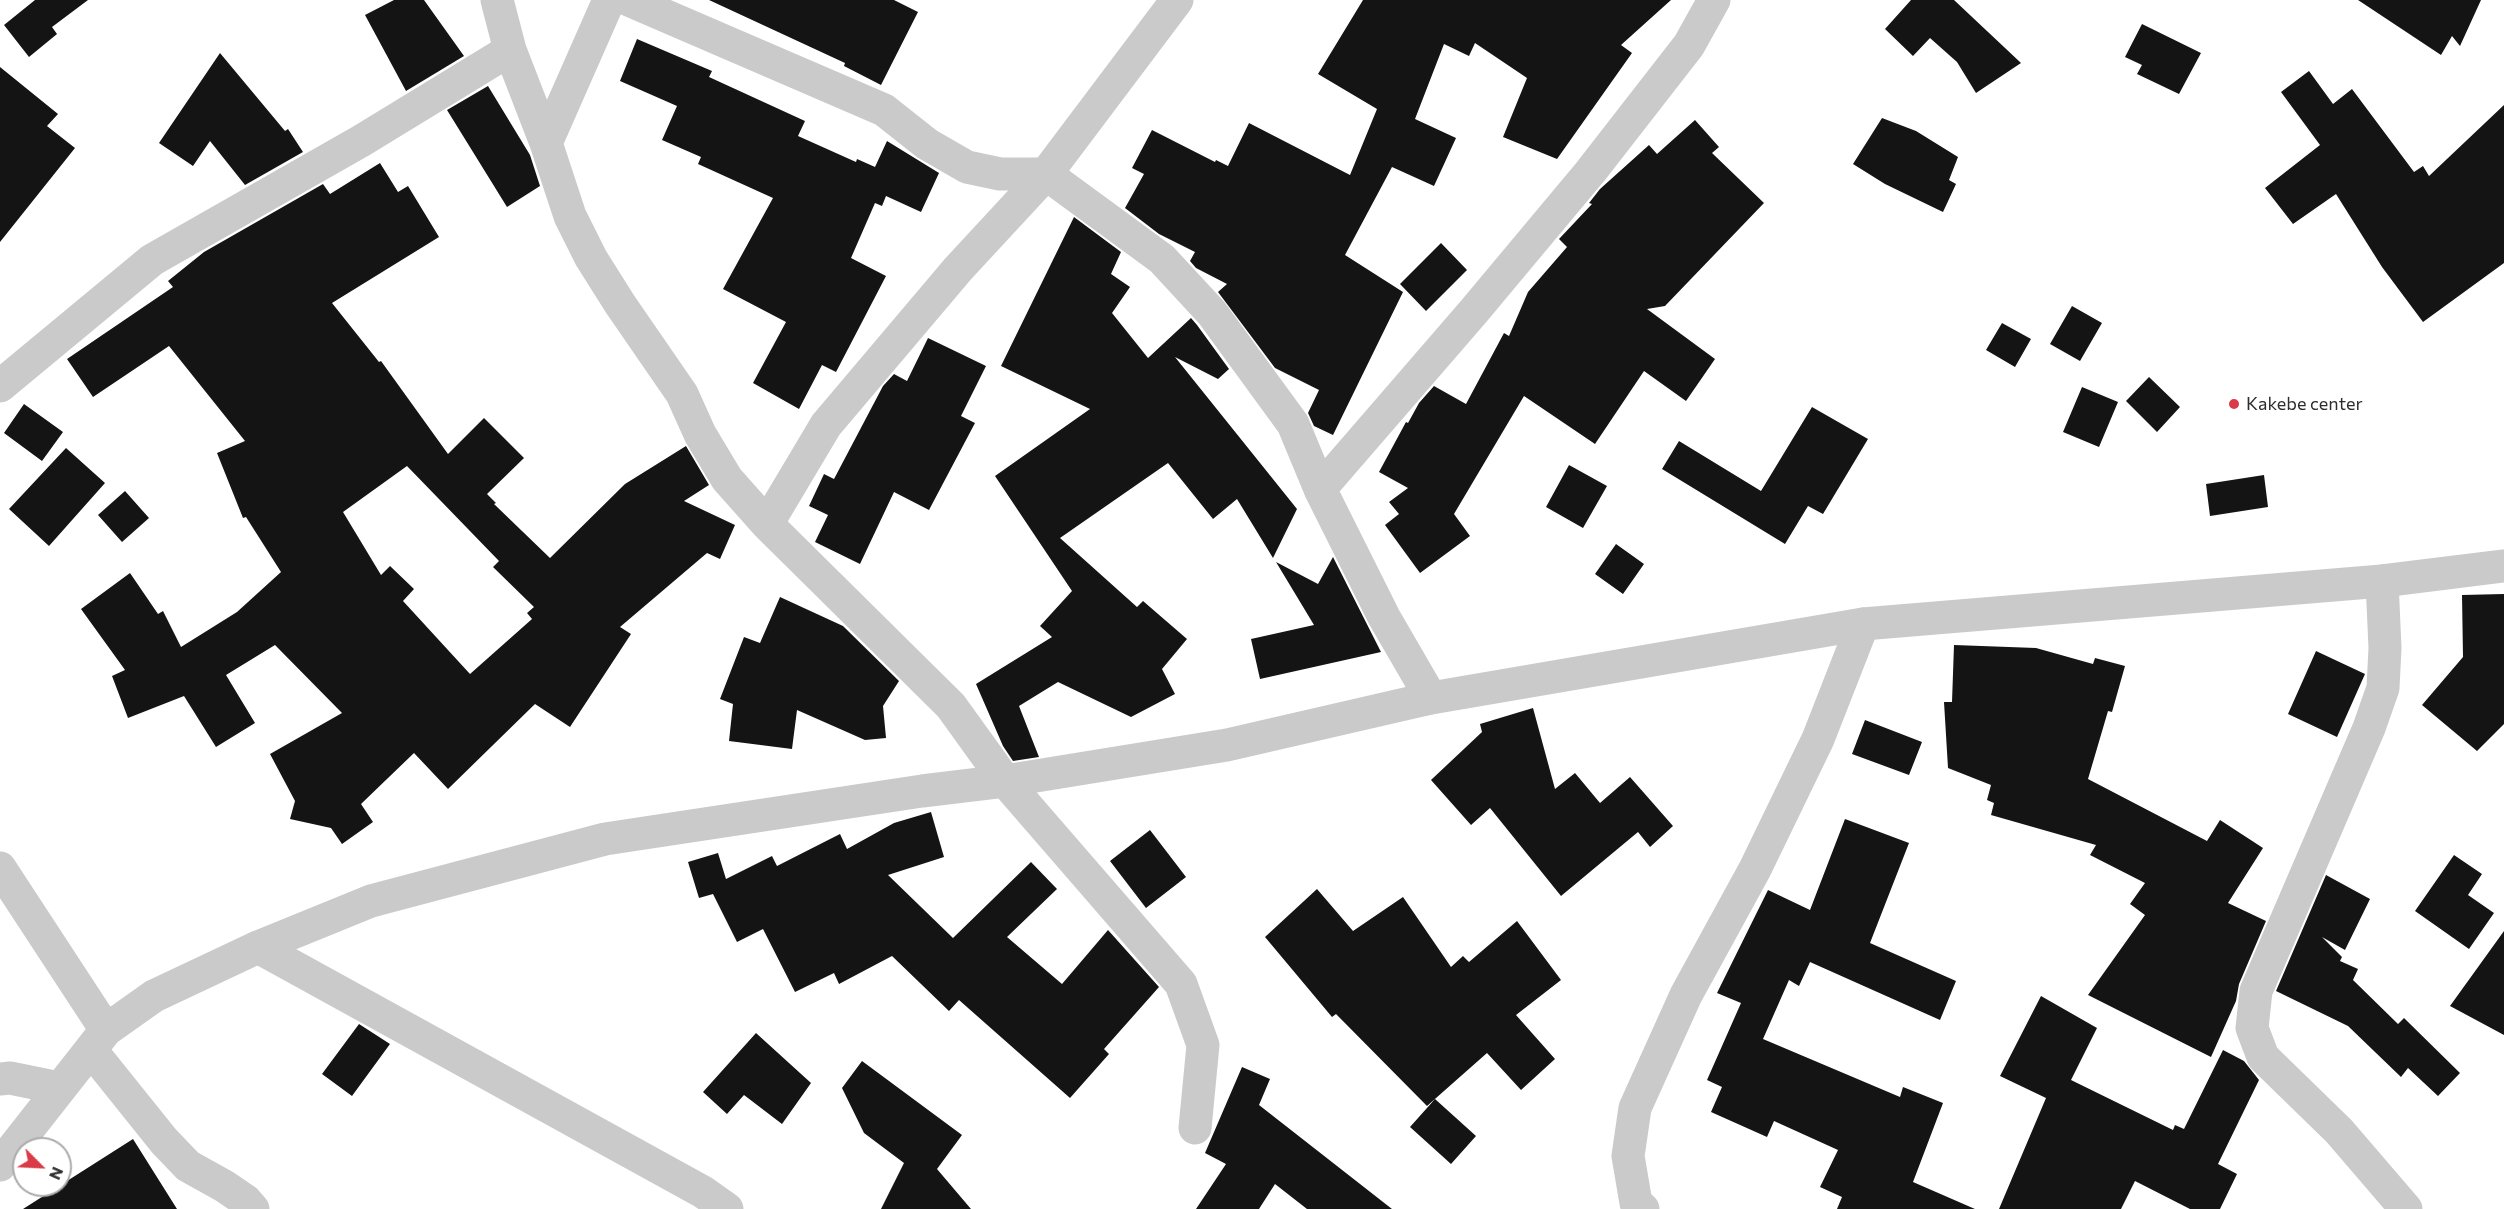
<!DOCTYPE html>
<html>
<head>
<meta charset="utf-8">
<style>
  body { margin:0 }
  #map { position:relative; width:2504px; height:1209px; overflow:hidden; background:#fff; font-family:Commissioner,sans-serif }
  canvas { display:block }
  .north { position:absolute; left:12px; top:1137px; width:60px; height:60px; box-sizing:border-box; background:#fff; border:2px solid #ababab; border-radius:50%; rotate:114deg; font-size:16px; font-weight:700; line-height:24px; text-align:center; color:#2d2d2d }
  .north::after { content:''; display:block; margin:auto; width:21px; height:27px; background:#d93b48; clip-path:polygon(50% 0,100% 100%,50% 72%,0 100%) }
</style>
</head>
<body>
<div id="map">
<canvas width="2504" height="1209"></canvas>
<div class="north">N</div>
</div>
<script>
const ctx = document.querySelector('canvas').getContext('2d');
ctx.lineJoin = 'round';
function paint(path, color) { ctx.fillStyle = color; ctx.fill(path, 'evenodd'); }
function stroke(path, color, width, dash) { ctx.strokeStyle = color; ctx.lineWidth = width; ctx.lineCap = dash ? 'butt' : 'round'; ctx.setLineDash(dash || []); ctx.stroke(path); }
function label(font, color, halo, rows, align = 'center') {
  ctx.font = font + ' Commissioner,sans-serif'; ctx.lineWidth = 6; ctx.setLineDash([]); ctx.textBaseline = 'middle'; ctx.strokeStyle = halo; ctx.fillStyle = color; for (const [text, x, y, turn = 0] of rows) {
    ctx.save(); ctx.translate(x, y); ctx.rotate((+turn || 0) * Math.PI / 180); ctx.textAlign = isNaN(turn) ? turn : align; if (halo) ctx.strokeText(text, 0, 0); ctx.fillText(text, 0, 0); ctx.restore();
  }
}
const building = new Path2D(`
  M 35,0 L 88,0 L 52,27 L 57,34 L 29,57 L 4,25 Z
  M 394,0 L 424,0 L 464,56 L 406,91 L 365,15 Z
  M 709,0 L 894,0 L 918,12 L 881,85 L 844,66 L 845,63 Z
  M 1363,0 L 1671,0 L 1621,45 L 1632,53 L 1557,159 L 1503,137 L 1527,78 L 1475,43 L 1469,56 L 1444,44 L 1415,119 L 1456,138 L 1434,186 L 1392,167 L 1345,255 L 1403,292 L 1333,435 L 1314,426 L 1308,413 L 1319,390 L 1275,368 L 1218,292 L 1227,284 L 1196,268 L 1190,261 L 1195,252 L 1159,234 L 1125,208 L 1144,174 L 1132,168 L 1152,130 L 1215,162 L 1216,160 L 1228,166 L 1249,123 L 1350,175 L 1377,109 L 1318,74 Z
  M 1911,0 L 1954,0 L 2021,63 L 1976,93 L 1957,62 L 1930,38 L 1913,56 L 1885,29 Z
  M 2358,0 L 2481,0 L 2460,46 L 2452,36 L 2441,55 Z
  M 2142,24 L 2201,53 L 2179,94 L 2137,74 L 2142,65 L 2125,57 Z
  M 637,39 L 712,71 L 709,77 L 805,121 L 798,136 L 856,162 L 857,159 L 875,167 L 887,141 L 939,173 L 921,212 L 886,196 L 882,206 L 875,203 L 851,258 L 886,276 L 836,372 L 822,365 L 799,409 L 753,383 L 786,322 L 723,289 L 773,198 L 698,164 L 701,157 L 662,140 L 677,106 L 620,81 Z
  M 220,53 L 285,131 L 288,129 L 303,152 L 245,185 L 210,141 L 193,166 L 159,143 Z
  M 0,67 L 58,114 L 47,126 L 75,148 L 0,242 Z
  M 2309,71 L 2333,104 L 2352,89 L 2414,172 L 2423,166 L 2429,176 L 2504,105 L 2504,263 L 2423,322 L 2382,267 L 2336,194 L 2293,224 L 2265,188 L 2320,145 L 2281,92 Z
  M 488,86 L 530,155 L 540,186 L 507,207 L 447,110 Z
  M 1882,118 L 1916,131 L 1958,157 L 1949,180 L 1956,184 L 1943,212 L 1885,184 L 1853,164 Z
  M 1695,120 L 1719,147 L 1712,153 L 1764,203 L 1665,306 L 1647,309 L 1715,359 L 1686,401 L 1644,371 L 1595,444 L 1524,396 L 1454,514 L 1470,536 L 1420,573 L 1385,525 L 1399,514 L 1389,502 L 1408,488 L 1379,472 L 1406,422 L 1408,423 L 1419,403 L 1434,386 L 1466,404 L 1504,333 L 1509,336 L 1528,292 L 1567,247 L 1559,239 L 1592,204 L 1589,203 L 1600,189 L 1649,145 L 1657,154 Z
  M 380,163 L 398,192 L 408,186 L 439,237 L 332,303 L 379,362 L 381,361 L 448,454 L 484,418 L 524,458 L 487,494 L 496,503 L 494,504 L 550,558 L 625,484 L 686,446 L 709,485 L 684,501 L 735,525 L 720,559 L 707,553 L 620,627 L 631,634 L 570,727 L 535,704 L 448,789 L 414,753 L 361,804 L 373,822 L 342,844 L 331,828 L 290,819 L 295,801 L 270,754 L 342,713 L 275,645 L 226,675 L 255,723 L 216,747 L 184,696 L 128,718 L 112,676 L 125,670 L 81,609 L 130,573 L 158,614 L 163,611 L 181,647 L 237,612 L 281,572 L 246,517 L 243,518 L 217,453 L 245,441 L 169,346 L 93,397 L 67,359 L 173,287 L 168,281 L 204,252 L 323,184 L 330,194 ZM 407,466 L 499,561 L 493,567 L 534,607 L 527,613 L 532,619 L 470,674 L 403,601 L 414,589 L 390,566 L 381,575 L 343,512 Z
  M 1074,217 L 1121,252 L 1111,274 L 1130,287 L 1112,313 L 1148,358 L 1191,318 L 1197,325 L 1229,369 L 1218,379 L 1175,357 L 1297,509 L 1273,558 L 1237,499 L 1213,519 L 1168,463 L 1060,538 L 1137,607 L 1143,601 L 1187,639 L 1162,669 L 1175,694 L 1131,717 L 1058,682 L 1019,706 L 1039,757 L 1013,761 L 1003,746 L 976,684 L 1052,637 L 1040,626 L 1072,591 L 995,476 L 1090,409 L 1001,366 Z
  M 1441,243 L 1467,270 L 1426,311 L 1400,284 Z
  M 2072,306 L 2102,323 L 2080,361 L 2050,344 Z
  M 2002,323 L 2031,339 L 2015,367 L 1986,350 Z
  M 928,338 L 986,366 L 961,416 L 975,423 L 929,510 L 894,492 L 860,564 L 815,542 L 828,515 L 809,506 L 824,474 L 834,479 L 883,386 L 894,374 L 907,381 Z
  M 2149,377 L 2180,407 L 2157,432 L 2126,401 Z
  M 2082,387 L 2118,402 L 2099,447 L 2063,432 Z
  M 24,404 L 63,432 L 42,461 L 4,433 Z
  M 1812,407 L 1868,439 L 1823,514 L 1808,506 L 1785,544 L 1662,469 L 1679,441 L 1761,491 Z
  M 66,448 L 105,483 L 49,546 L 9,509 Z
  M 1569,465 L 1607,486 L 1583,528 L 1546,507 Z
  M 2264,475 L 2268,507 L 2210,516 L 2206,484 Z
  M 125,491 L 149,518 L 122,542 L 98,515 Z
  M 1616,544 L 1644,564 L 1623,594 L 1595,574 Z
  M 1333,557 L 1381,652 L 1260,679 L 1251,639 L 1314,625 L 1276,562 L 1318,584 Z
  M 2504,594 L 2504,724 L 2477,751 L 2422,705 L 2463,657 L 2462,595 Z
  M 780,597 L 843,626 L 899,681 L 883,706 L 886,738 L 865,740 L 797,710 L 792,749 L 729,741 L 733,704 L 720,699 L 744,637 L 760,643 Z
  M 1954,645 L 2036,648 L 2093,664 L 2095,658 L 2125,666 L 2112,712 L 2108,711 L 2088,779 L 2207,841 L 2220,820 L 2263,848 L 2228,903 L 2266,921 L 2239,984 L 2236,1001 L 2211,1057 L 2088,995 L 2145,915 L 2130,904 L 2145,883 L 2090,855 L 2096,845 L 1991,815 L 1994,803 L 1987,800 L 1991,785 L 1948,768 L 1944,702 L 1952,702 Z
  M 2316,651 L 2365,674 L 2337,737 L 2288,714 Z
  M 1533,708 L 1555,789 L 1575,773 L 1600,803 L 1630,777 L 1673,826 L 1650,847 L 1638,832 L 1561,896 L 1490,808 L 1471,825 L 1431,780 L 1482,732 L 1480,724 Z
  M 1865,720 L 1922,742 L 1909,775 L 1852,754 Z
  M 931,812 L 944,857 L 888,875 L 953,938 L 1031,862 L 1057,889 L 1007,937 L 1062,984 L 1108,930 L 1159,987 L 1104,1049 L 1109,1054 L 1070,1098 L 959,1000 L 949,1011 L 892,956 L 839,984 L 834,973 L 795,992 L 763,929 L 737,942 L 713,894 L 699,898 L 688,862 L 718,853 L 726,879 L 772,856 L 777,866 L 840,834 L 847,849 L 894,823 Z
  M 1845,819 L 1909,843 L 1870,943 L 1956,981 L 1940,1020 L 1810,962 L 1799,986 L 1789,980 L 1763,1039 L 1900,1097 L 1903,1087 L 1943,1103 L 1913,1182 L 1975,1209 L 1837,1209 L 1842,1197 L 1820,1187 L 1838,1150 L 1774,1121 L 1767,1137 L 1711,1112 L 1722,1087 L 1707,1080 L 1741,1003 L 1717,993 L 1768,890 L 1810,910 Z
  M 1150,830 L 1186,877 L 1146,908 L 1110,861 Z
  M 2454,855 L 2482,874 L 2468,895 L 2494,913 L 2469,949 L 2415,911 Z
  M 2326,875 L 2370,899 L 2345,950 L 2322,937 L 2342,957 L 2340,961 L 2358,969 L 2353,980 L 2398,1024 L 2404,1018 L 2460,1073 L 2438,1096 L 2408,1068 L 2401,1077 L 2348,1026 L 2276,991 Z
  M 1317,889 L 1353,931 L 1403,897 L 1451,967 L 1463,956 L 1469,962 L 1517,921 L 1561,980 L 1516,1015 L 1555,1059 L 1521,1090 L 1487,1053 L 1427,1106 L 1336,1014 L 1332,1017 L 1265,937 Z
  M 2504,931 L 2504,1035 L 2450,1006 Z
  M 2041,996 L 2097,1028 L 2071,1080 L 2173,1130 L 2175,1125 L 2184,1129 L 2223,1050 L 2244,1061 L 2259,1080 L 2218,1164 L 2237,1174 L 2220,1209 L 2190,1209 L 2135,1181 L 2121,1209 L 1999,1209 L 2046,1098 L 2000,1076 Z
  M 359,1024 L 390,1044 L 352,1096 L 322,1074 Z
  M 756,1033 L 811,1083 L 782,1124 L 744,1095 L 727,1114 L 703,1092 Z
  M 862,1061 L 962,1135 L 937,1169 L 971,1209 L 881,1209 L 904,1163 L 864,1133 L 842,1088 Z
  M 1242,1067 L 1270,1079 L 1259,1105 L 1392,1209 L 1307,1209 L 1275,1184 L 1259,1209 L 1196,1209 L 1226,1164 L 1205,1153 Z
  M 1435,1099 L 1476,1136 L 1451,1164 L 1410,1127 Z
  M 133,1139 L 177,1209 L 23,1209 Z`);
const minor = new Path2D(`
  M 497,0 L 510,50 L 546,143 L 570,216 L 591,258 L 620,304 L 682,394 L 700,434 L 727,479 L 767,524 L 951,706 L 1005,781 L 1181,984 L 1203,1045 L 1195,1128
  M 629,0 L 884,110 L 927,144 L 967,167 L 1000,174 L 1046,174 L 1162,259 L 1212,313 L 1293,424 L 1320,489 L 1384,617 L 1431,698
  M 546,143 L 609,0
  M 0,386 L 152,260 L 361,141 L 510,50
  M 1320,489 L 1474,311 L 1591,171 L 1689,45 L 1714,0
  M 767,524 L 826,425 L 958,269 L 1046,174 L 1177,0
  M 2382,581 L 2385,648 L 2383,688 L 2369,728 L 2256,991 L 2252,1028 L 2263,1057 L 2339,1131 L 2406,1209
  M 0,868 L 106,1030
  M 258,947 L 703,1192 L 727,1209
  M 91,1050 L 164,1141 L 188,1166 L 224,1186 L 246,1201 L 253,1209
  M 0,1079 L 10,1078 L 59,1088
  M 1643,1209 L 1636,1203 L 1628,1156 L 1635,1108 L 1686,995 L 1755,869 L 1818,739 L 1863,624`);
const tertiary = new Path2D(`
  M 0,1165 L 106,1030 L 154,996 L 258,947 L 371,901 L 605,839 L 922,791 L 1005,781 L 1227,745 L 1431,698 L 1863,624 L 2382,581 L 2504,566`);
const markers = [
  [2234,404,6,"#d93b48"]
];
const poiNames = [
  ["Kakebe center",2246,404]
];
paint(building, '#141414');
stroke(minor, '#cacaca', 33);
stroke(tertiary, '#cacaca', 33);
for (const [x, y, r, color] of markers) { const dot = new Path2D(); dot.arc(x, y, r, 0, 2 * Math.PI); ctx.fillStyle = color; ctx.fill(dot); stroke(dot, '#fff', 2); }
label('18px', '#2d2d2d', '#fff', poiNames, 'left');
</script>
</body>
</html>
